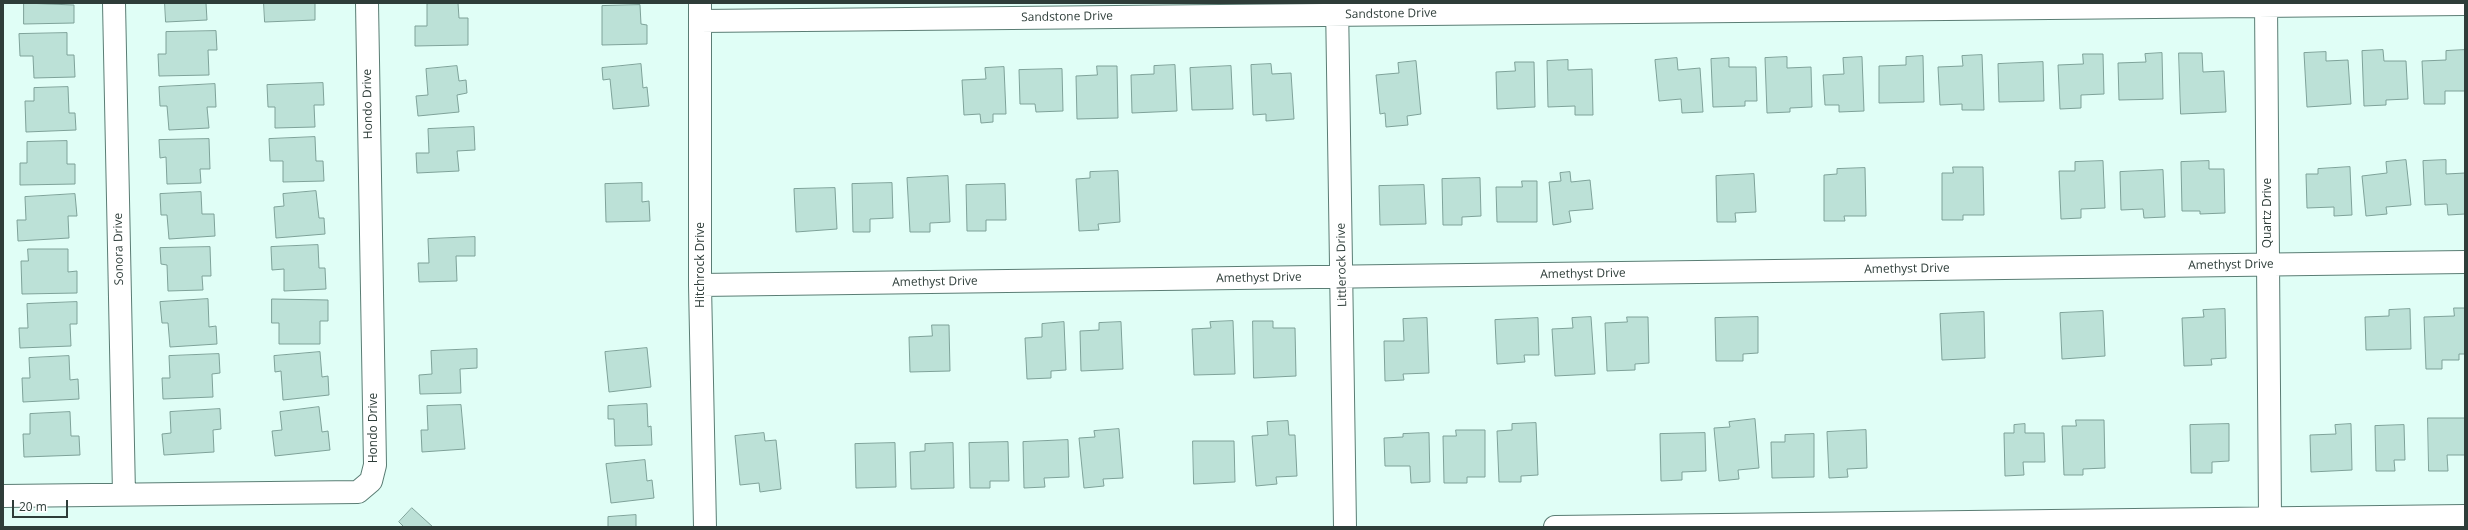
<!DOCTYPE html>
<html>
<head>
<meta charset="utf-8">
<style>
  body { margin:0 }
  #map { position:relative; width:2468px; height:530px; overflow:hidden; background:#e0fef6; font-family:"Open Sans",sans-serif }
  canvas { display:block }
  .frame { position:absolute; inset:0; border:4px solid #2e3d39; pointer-events:none }
  .scale { position:absolute; left:12px; top:500px; width:56px; height:18px; box-sizing:border-box; border:2px solid #2e3d39; border-top:0; padding-left:5px; font-size:12px; line-height:14px; white-space:nowrap; color:#2e3d39; -webkit-text-stroke:3px #fff; paint-order:stroke }
</style>
</head>
<body>
<div id="map">
<canvas width="2468" height="530"></canvas>
<div class="frame"></div>
<div class="scale">20 m</div>
</div>
<script>
const ctx = document.querySelector('canvas').getContext('2d');
ctx.lineJoin = 'round';
function paint(path, color) { ctx.fillStyle = color; ctx.fill(path, 'evenodd'); }
function stroke(path, color, width, dash) { ctx.strokeStyle = color; ctx.lineWidth = width; ctx.lineCap = dash ? 'butt' : 'round'; ctx.setLineDash(dash || []); ctx.stroke(path); }
function label(font, color, halo, rows, align = 'center') {
  ctx.font = font + ' "Open Sans",sans-serif'; ctx.lineWidth = 3; ctx.setLineDash([]); ctx.textBaseline = 'middle'; ctx.strokeStyle = halo; ctx.fillStyle = color; for (const [text, x, y, turn = 0] of rows) {
    ctx.save(); ctx.translate(x, y); ctx.rotate((+turn || 0) * Math.PI / 180); ctx.textAlign = isNaN(turn) ? turn : align; if (halo) ctx.strokeText(text, 0, 0); ctx.fillText(text, 0, 0); ctx.restore();
  }
}
const building = new Path2D(`
  M 24,3 L 74,5 L 74,23 L 24,24 Z
  M 165,3 L 206,3 L 207,20 L 166,22 Z
  M 264,3 L 315,3 L 315,20 L 265,22 Z
  M 458,3 L 459,18 L 468,18 L 468,45 L 415,46 L 415,26 L 427,26 L 427,4 Z
  M 640,5 L 641,24 L 647,25 L 647,44 L 602,45 L 602,6 Z
  M 216,31 L 217,50 L 208,50 L 209,75 L 159,76 L 158,54 L 166,54 L 166,32 Z
  M 67,33 L 67,55 L 74,55 L 75,77 L 34,78 L 33,56 L 20,56 L 19,34 Z
  M 2383,50 L 2384,61 L 2406,61 L 2408,99 L 2386,100 L 2386,105 L 2364,106 L 2362,51 Z
  M 2465,50 L 2465,91 L 2445,91 L 2445,104 L 2424,104 L 2422,61 L 2446,60 L 2446,51 Z
  M 2326,52 L 2326,61 L 2348,60 L 2351,104 L 2307,107 L 2304,53 Z
  M 2162,53 L 2163,99 L 2119,100 L 2118,63 L 2146,62 L 2145,54 Z
  M 2179,53 L 2202,53 L 2203,72 L 2224,71 L 2226,112 L 2181,114 Z
  M 2083,54 L 2103,54 L 2104,94 L 2081,95 L 2081,108 L 2060,109 L 2058,65 L 2083,64 Z
  M 1982,55 L 1984,110 L 1962,110 L 1962,104 L 1940,105 L 1938,67 L 1963,66 L 1962,56 Z
  M 1923,56 L 1924,102 L 1879,103 L 1879,66 L 1906,65 L 1906,57 Z
  M 1787,57 L 1787,68 L 1811,67 L 1812,107 L 1790,108 L 1790,112 L 1767,113 L 1765,58 Z
  M 1862,57 L 1864,111 L 1839,112 L 1839,105 L 1825,105 L 1823,75 L 1844,74 L 1843,58 Z
  M 1677,58 L 1678,70 L 1700,68 L 1703,112 L 1682,113 L 1681,99 L 1659,101 L 1655,60 Z
  M 1729,58 L 1729,67 L 1756,67 L 1757,101 L 1745,101 L 1745,106 L 1713,107 L 1711,59 Z
  M 1568,60 L 1568,70 L 1592,69 L 1593,115 L 1575,115 L 1575,106 L 1548,107 L 1547,61 Z
  M 1416,61 L 1421,114 L 1407,116 L 1408,125 L 1386,127 L 1385,113 L 1380,114 L 1376,75 L 1399,73 L 1398,63 Z
  M 1515,62 L 1534,62 L 1535,107 L 1497,109 L 1496,72 L 1515,71 Z
  M 2043,62 L 2044,101 L 1999,102 L 1998,64 Z
  M 641,64 L 643,88 L 647,87 L 649,106 L 613,109 L 610,79 L 603,80 L 602,68 Z
  M 1271,64 L 1272,74 L 1291,73 L 1294,119 L 1266,121 L 1266,114 L 1253,115 L 1251,65 Z
  M 1175,65 L 1177,111 L 1132,113 L 1131,75 L 1154,74 L 1154,66 Z
  M 457,66 L 459,81 L 466,80 L 467,93 L 457,95 L 459,112 L 418,116 L 416,96 L 428,95 L 426,69 Z
  M 1097,66 L 1117,66 L 1118,118 L 1077,119 L 1076,76 L 1097,75 Z
  M 1231,66 L 1233,109 L 1192,110 L 1190,68 Z
  M 1004,67 L 1006,114 L 993,114 L 993,122 L 981,123 L 980,114 L 964,115 L 962,80 L 986,79 L 985,68 Z
  M 1062,69 L 1063,111 L 1036,112 L 1035,104 L 1020,104 L 1019,70 Z
  M 323,83 L 324,105 L 314,105 L 315,127 L 275,128 L 275,107 L 268,107 L 267,85 Z
  M 215,84 L 216,107 L 207,107 L 209,128 L 169,130 L 167,106 L 160,106 L 159,87 Z
  M 68,87 L 69,113 L 75,113 L 76,130 L 26,132 L 25,101 L 34,101 L 34,88 Z
  M 474,127 L 475,150 L 457,151 L 459,171 L 417,173 L 416,153 L 429,153 L 428,129 Z
  M 315,137 L 316,161 L 323,161 L 324,181 L 283,182 L 283,161 L 270,161 L 269,139 Z
  M 209,139 L 210,169 L 200,169 L 201,183 L 167,184 L 166,157 L 160,158 L 159,140 Z
  M 67,141 L 67,164 L 75,164 L 75,184 L 20,185 L 20,163 L 27,163 L 27,142 Z
  M 2406,160 L 2411,205 L 2386,207 L 2387,214 L 2366,216 L 2362,176 L 2387,173 L 2386,162 Z
  M 2446,160 L 2446,174 L 2465,173 L 2465,214 L 2448,215 L 2447,204 L 2425,205 L 2423,161 Z
  M 2103,161 L 2105,208 L 2081,209 L 2081,218 L 2061,219 L 2059,171 L 2075,171 L 2075,162 Z
  M 2209,161 L 2209,169 L 2224,169 L 2225,213 L 2200,214 L 2200,211 L 2182,211 L 2181,162 Z
  M 1953,167 L 1983,167 L 1984,215 L 1963,215 L 1963,220 L 1942,220 L 1942,173 L 1953,173 Z
  M 2350,167 L 2352,215 L 2334,216 L 2334,207 L 2307,208 L 2306,174 L 2318,174 L 2318,169 Z
  M 1865,168 L 1866,216 L 1844,216 L 1845,221 L 1824,221 L 1824,175 L 1837,174 L 1837,169 Z
  M 2163,170 L 2165,217 L 2144,218 L 2143,209 L 2121,210 L 2120,172 Z
  M 1118,171 L 1120,222 L 1098,224 L 1099,230 L 1079,231 L 1076,179 L 1090,178 L 1090,172 Z
  M 1570,172 L 1571,182 L 1590,180 L 1593,209 L 1569,211 L 1571,222 L 1553,225 L 1549,182 L 1561,181 L 1560,173 Z
  M 1754,174 L 1756,212 L 1735,213 L 1736,222 L 1717,222 L 1716,176 Z
  M 948,176 L 950,222 L 930,223 L 930,232 L 910,232 L 907,178 Z
  M 1480,178 L 1481,216 L 1462,217 L 1462,225 L 1443,225 L 1442,179 Z
  M 1522,181 L 1537,181 L 1537,222 L 1497,222 L 1496,187 L 1522,187 Z
  M 642,183 L 642,202 L 649,201 L 650,221 L 606,222 L 605,184 Z
  M 892,183 L 893,218 L 870,219 L 870,232 L 853,232 L 852,184 Z
  M 1005,184 L 1006,220 L 986,220 L 986,231 L 967,231 L 966,185 Z
  M 1424,185 L 1426,224 L 1380,225 L 1379,186 Z
  M 835,188 L 837,229 L 796,232 L 794,189 Z
  M 316,191 L 319,218 L 324,218 L 325,234 L 276,238 L 274,207 L 284,206 L 283,194 Z
  M 201,192 L 202,214 L 214,214 L 215,236 L 169,239 L 167,215 L 161,215 L 160,194 Z
  M 75,194 L 77,216 L 68,216 L 69,238 L 18,241 L 17,220 L 26,220 L 25,197 Z
  M 475,237 L 475,256 L 456,256 L 457,281 L 419,282 L 418,263 L 429,263 L 428,239 Z
  M 318,245 L 319,268 L 325,268 L 326,289 L 284,291 L 284,269 L 272,270 L 271,247 Z
  M 210,247 L 211,276 L 202,276 L 203,290 L 168,291 L 167,265 L 161,264 L 160,248 Z
  M 28,249 L 68,249 L 68,272 L 77,271 L 77,293 L 22,294 L 21,261 L 28,261 Z
  M 208,299 L 209,327 L 216,326 L 217,344 L 170,347 L 168,323 L 162,323 L 160,302 Z
  M 272,299 L 328,300 L 328,321 L 320,321 L 320,344 L 279,344 L 279,323 L 272,323 Z
  M 77,302 L 77,324 L 70,324 L 71,346 L 20,348 L 19,328 L 28,328 L 27,304 Z
  M 2454,308 L 2465,308 L 2465,354 L 2459,354 L 2459,360 L 2442,360 L 2442,369 L 2426,369 L 2424,317 L 2454,316 Z
  M 2225,309 L 2226,358 L 2211,359 L 2212,365 L 2184,366 L 2182,318 L 2204,317 L 2203,310 Z
  M 2410,309 L 2411,349 L 2366,350 L 2365,317 L 2389,316 L 2389,310 Z
  M 2103,311 L 2105,356 L 2062,359 L 2060,313 Z
  M 1984,312 L 1985,358 L 1942,360 L 1940,314 Z
  M 1591,317 L 1595,374 L 1555,376 L 1552,329 L 1573,328 L 1572,318 Z
  M 1627,317 L 1648,317 L 1649,363 L 1635,364 L 1635,370 L 1607,371 L 1605,323 L 1627,322 Z
  M 1758,317 L 1758,353 L 1743,354 L 1743,361 L 1716,361 L 1715,318 Z
  M 1427,318 L 1429,373 L 1403,374 L 1404,380 L 1385,381 L 1384,341 L 1404,341 L 1403,319 Z
  M 1538,318 L 1539,355 L 1524,355 L 1525,362 L 1497,364 L 1495,320 Z
  M 1233,321 L 1235,374 L 1194,375 L 1192,329 L 1211,328 L 1210,322 Z
  M 1253,321 L 1273,321 L 1273,328 L 1295,328 L 1296,376 L 1254,378 Z
  M 1064,322 L 1066,370 L 1051,371 L 1051,378 L 1027,379 L 1025,338 L 1042,337 L 1042,324 Z
  M 1121,322 L 1123,369 L 1081,371 L 1080,331 L 1099,330 L 1099,323 Z
  M 932,325 L 949,325 L 950,371 L 910,372 L 909,337 L 932,336 Z
  M 647,348 L 651,387 L 609,392 L 605,352 Z
  M 477,349 L 477,368 L 460,369 L 461,393 L 420,394 L 419,375 L 432,374 L 431,351 Z
  M 320,352 L 322,377 L 328,376 L 329,395 L 283,400 L 281,371 L 275,372 L 274,356 Z
  M 219,354 L 220,373 L 212,374 L 213,397 L 163,399 L 162,378 L 170,378 L 169,356 Z
  M 69,356 L 70,380 L 78,379 L 79,399 L 23,402 L 22,378 L 30,378 L 29,358 Z
  M 647,404 L 648,427 L 651,426 L 652,445 L 615,446 L 614,419 L 608,419 L 608,406 Z
  M 461,405 L 465,449 L 422,452 L 421,430 L 428,430 L 427,406 Z
  M 319,407 L 322,432 L 328,431 L 330,450 L 275,456 L 272,431 L 282,430 L 280,412 Z
  M 220,409 L 221,429 L 213,430 L 214,452 L 164,455 L 162,434 L 171,433 L 170,412 Z
  M 70,412 L 71,436 L 79,436 L 80,455 L 24,457 L 23,434 L 30,434 L 30,414 Z
  M 2428,418 L 2465,418 L 2465,455 L 2447,455 L 2448,471 L 2429,471 Z
  M 1755,419 L 1759,468 L 1738,470 L 1739,479 L 1719,481 L 1714,428 L 1730,427 L 1729,422 Z
  M 2076,420 L 2104,420 L 2105,468 L 2083,469 L 2083,475 L 2064,475 L 2062,426 L 2076,426 Z
  M 1288,421 L 1289,435 L 1295,435 L 1297,476 L 1276,477 L 1277,484 L 1256,486 L 1252,436 L 1268,435 L 1267,422 Z
  M 1536,423 L 1538,475 L 1521,476 L 1521,482 L 1499,482 L 1497,431 L 1512,430 L 1512,424 Z
  M 2025,424 L 2025,433 L 2044,433 L 2045,462 L 2023,462 L 2024,475 L 2005,476 L 2004,433 L 2014,433 L 2014,425 Z
  M 2229,424 L 2229,461 L 2212,462 L 2212,473 L 2191,473 L 2190,425 Z
  M 2351,424 L 2352,470 L 2311,472 L 2310,435 L 2336,434 L 2335,425 Z
  M 2404,425 L 2405,460 L 2394,460 L 2395,471 L 2376,471 L 2375,426 Z
  M 1119,429 L 1123,478 L 1103,479 L 1104,486 L 1084,488 L 1079,438 L 1095,437 L 1094,431 Z
  M 1456,430 L 1485,430 L 1485,477 L 1467,477 L 1467,483 L 1444,483 L 1443,436 L 1456,436 Z
  M 1866,430 L 1867,468 L 1847,469 L 1848,477 L 1829,478 L 1827,432 Z
  M 764,433 L 765,441 L 776,440 L 781,489 L 760,492 L 759,483 L 740,485 L 735,436 Z
  M 1429,433 L 1430,482 L 1411,483 L 1410,466 L 1385,466 L 1384,438 L 1403,437 L 1403,434 Z
  M 1705,433 L 1706,471 L 1682,472 L 1682,480 L 1661,481 L 1660,434 Z
  M 1814,434 L 1814,477 L 1772,478 L 1771,442 L 1785,442 L 1785,435 Z
  M 1068,440 L 1069,477 L 1044,478 L 1045,487 L 1024,488 L 1023,442 Z
  M 1193,441 L 1234,441 L 1235,482 L 1194,484 Z
  M 1008,442 L 1009,481 L 990,481 L 990,488 L 970,488 L 969,443 Z
  M 895,443 L 896,487 L 856,488 L 855,444 Z
  M 953,443 L 954,488 L 911,489 L 910,452 L 925,451 L 925,444 Z
  M 645,460 L 647,481 L 652,480 L 654,498 L 611,503 L 606,464 Z
  M 412,508 L 433,527 L 404,527 L 399,522 Z
  M 636,515 L 636,527 L 608,527 L 608,517 Z`);
const minor = new Path2D(`
  M 114,3 L 124,494
  M 700,3 L 700,285 L 705,527
  M 1337,3 L 1345,527
  M 2266,3 L 2270,518
  M 700,21 L 2465,4
  M 700,285 L 2465,262
  M 3,496 L 358,492 L 371,481 L 375,465 L 367,3
  M 1555,527 L 2465,516`);
const streetNames = [
  ["Sandstone Drive",1391,14,-1],
  ["Sandstone Drive",1067,17,-1],
  ["Hondo Drive",368,104,-91],
  ["Quartz Drive",2268,213,-90],
  ["Sonora Drive",119,249,-91],
  ["Hitchrock Drive",701,265,-90],
  ["Littlerock Drive",1342,265,-91],
  ["Amethyst Drive",2231,265,-1],
  ["Amethyst Drive",1907,269,-1],
  ["Amethyst Drive",1583,274,-1],
  ["Amethyst Drive",1259,278,-1],
  ["Amethyst Drive",935,282,-1],
  ["Hondo Drive",374,428,-90]
];
paint(building, '#bce1d7');
stroke(building, '#7ea299', 1);
stroke(minor, '#5a7d74', 24);
stroke(minor, '#fff', 22);
label('12px', '#2e3d39', '#fff', streetNames);
</script>
</body>
</html>
